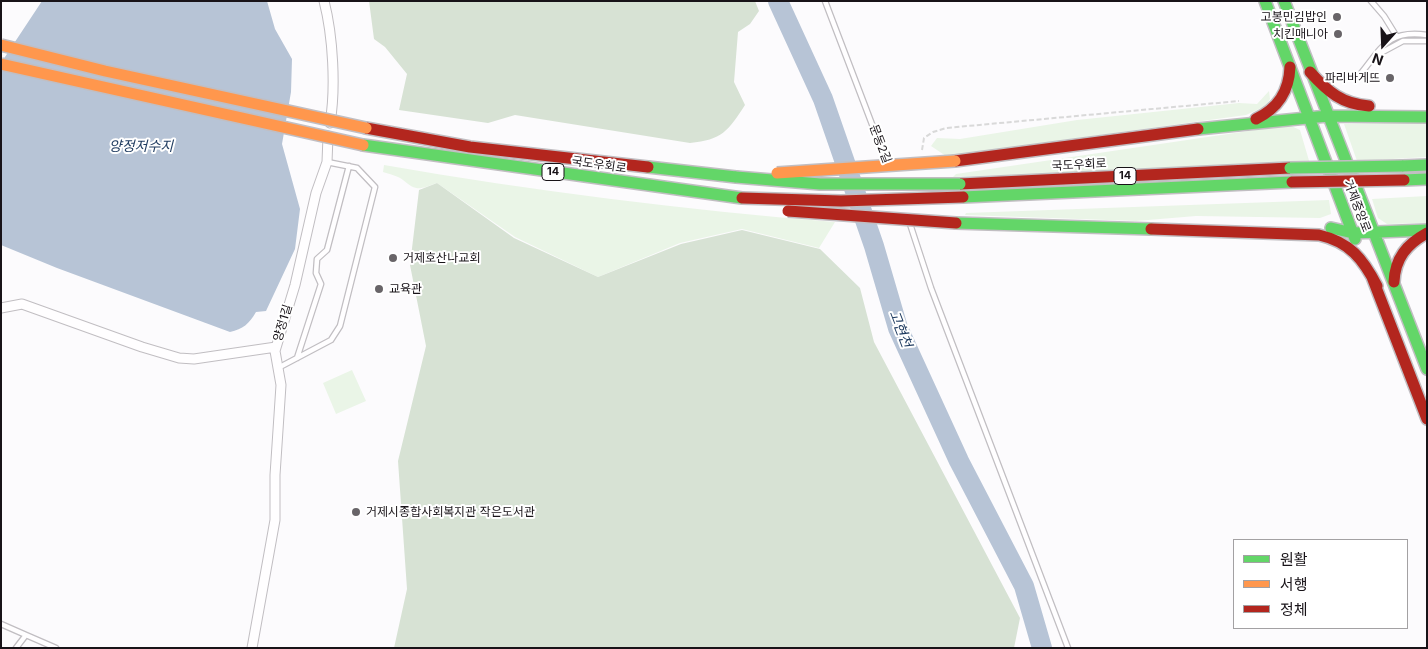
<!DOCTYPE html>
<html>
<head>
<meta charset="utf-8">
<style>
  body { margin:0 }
  #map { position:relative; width:1428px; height:649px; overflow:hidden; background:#fcfbfd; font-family:Inter,"Noto Sans KR",sans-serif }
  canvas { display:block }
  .frame { position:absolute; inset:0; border:2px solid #181318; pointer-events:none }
  .legend { position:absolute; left:1233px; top:539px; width:175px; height:90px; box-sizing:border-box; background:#fff; border:1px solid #a3a1a3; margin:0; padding:6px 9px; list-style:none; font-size:15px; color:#181318 }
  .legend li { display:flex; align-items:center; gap:10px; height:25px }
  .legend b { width:25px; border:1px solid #a3a1a3 }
  .north { position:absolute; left:1358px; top:20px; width:50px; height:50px; -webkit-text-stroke:4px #fff; paint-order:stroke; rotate:200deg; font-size:14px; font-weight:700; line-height:20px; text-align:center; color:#181318 }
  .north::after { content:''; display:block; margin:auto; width:18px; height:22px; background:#181318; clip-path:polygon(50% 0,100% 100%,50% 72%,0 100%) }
</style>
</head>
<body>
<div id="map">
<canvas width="1428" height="649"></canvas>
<div class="frame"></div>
<ul class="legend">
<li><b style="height:6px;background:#63d668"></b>원활</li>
<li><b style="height:6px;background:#ff974d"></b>서행</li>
<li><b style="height:6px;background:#b3261e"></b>정체</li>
</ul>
<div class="north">N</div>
</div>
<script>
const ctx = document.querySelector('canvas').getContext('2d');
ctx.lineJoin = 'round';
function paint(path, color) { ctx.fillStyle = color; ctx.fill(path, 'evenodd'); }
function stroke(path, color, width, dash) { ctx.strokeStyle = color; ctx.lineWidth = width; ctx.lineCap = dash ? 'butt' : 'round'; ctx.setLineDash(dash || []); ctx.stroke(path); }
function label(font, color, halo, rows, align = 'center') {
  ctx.font = font + ' Inter,"Noto Sans KR",sans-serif'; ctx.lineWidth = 4; ctx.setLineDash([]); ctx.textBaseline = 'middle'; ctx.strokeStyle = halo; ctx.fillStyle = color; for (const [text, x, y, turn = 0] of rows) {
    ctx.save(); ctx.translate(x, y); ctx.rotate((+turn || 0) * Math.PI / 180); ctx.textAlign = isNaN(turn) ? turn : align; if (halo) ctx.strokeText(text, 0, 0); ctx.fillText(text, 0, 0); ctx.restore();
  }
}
const green = new Path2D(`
  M 1269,91 L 1270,99 L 1266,106 L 1246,115 L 946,156 L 931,146 L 937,138 L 960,139 L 1077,120 L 1239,103 L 1257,104 Z
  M 1427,122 L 1427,157 L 1357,161 L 1344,124 Z
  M 1289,125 L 1300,130 L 1310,164 L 953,177 L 956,174 Z
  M 384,165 C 533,191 685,210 835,222 L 819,248 L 742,229 L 680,243 L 598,277 L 515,237 L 437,183 C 420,189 417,192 403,180 C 398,176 389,174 383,172 Z
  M 1427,196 L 1427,223 L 1387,224 L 1378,218 L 1372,199 Z
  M 1329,200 L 1331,214 L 1320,218 L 1196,216 L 1136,221 L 965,215 L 966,213 Z
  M 352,370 L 366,401 L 336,414 L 323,383 Z`);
const forest = new Path2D(`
  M 369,1 L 755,1 L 759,11 L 750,24 L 738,32 L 734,82 L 745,105 C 728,131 722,140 690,143 L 515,115 L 488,123 L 399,110 L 407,74 L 385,47 L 374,39 Z
  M 437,183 L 514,238 L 598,277 L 681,244 L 742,230 L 820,249 L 860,288 L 874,342 L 1020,618 L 1014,648 L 394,648 L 407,589 L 398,461 L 426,346 L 410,265 L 419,190 Z`);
const water = new Path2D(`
  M 42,1 L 267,1 L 275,29 L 292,59 L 291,92 L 282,144 L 300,209 L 295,249 L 266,311 L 256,312 C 249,324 243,329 230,332 L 57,268 L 1,245 L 1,63 Z`);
const river = new Path2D(`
  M 778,1 L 823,99 L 874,246 L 898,328 L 959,461 L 1024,586 L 1042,648`);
const path = new Path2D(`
  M 922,150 L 924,138 L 933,132 L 946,128 L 1239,101`);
const lane = new Path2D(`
  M 825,1 L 886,161
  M 1371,1 L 1384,16 L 1397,37
  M 1377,55 L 1403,41 L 1427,41
  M 1358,77 C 1381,50 1386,29 1427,35
  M 910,224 L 931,288 L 1068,648
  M 297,358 L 321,284 L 316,273 L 317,259 L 327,250 L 349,166
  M 278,368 L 331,340 L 340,326 L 375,187 L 357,168 L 327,162
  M 1,624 L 26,635 L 16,648
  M 26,635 L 56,648`);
const street = new Path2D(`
  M 324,1 C 333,36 336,88 330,123
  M 1,308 L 22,304 L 142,347 L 179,358 L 194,359 L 276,347
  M 252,648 L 275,520 L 275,475 L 281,385 L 275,351 L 295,285 L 316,193 L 327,162 L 328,136`);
const fast = new Path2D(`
  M 1265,1 L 1355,239
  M 1284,1 L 1427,369
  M 1198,129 L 1327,116 L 1427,117
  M 363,145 L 742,198
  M 1402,166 L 1427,165
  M 648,167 L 736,177
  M 1404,180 L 1427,179
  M 963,197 L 1292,182
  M 956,223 L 1151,229
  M 1331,228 L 1353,233 L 1427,230`);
const jam = new Path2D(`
  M 1310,72 C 1328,92 1342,104 1369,106
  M 1256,119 C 1278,108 1289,92 1290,67
  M 366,128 L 470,147 L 648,167
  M 955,161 L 1198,129
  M 960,184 L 1290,168
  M 1151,229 L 1319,235 C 1350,242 1363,259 1377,286
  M 1372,277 L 1427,419
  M 1394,282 C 1395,258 1407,244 1427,233`);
const fastBridge = new Path2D(`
  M 1290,168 L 1402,166
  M 736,177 L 820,184 L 960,184`);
const slowBridge = new Path2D(`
  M 1,45 L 105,71 L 366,128
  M 1,64 L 363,145
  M 777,173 L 955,161`);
const jamBridge = new Path2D(`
  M 1292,182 L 1404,180
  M 742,198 L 841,201 L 963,197
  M 788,211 L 956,223`);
const markers = [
  [1337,17,5,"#686468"],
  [1338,34,5,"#686468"],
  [1390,78,5,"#686468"],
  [393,258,5,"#686468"],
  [379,289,5,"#686468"],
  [356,512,5,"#686468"]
];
const shields = [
  [553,172,22],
  [1125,176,22]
];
const shieldNames = [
  ["14",553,172],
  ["14",1125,176]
];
const poiNames = [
  ["고봉민김밥인",1327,17],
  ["치킨매니아",1328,34],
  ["파리바게뜨",1380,78],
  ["거제호산나교회",403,258,"left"],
  ["교육관",389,289,"left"],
  ["거제시종합사회복지관 작은도서관",366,512,"left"]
];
const streetNames = [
  ["문동2길",880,144,69],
  ["국도우회로",599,165,8],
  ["국도우회로",1079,165,-3],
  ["거제중앙로",1357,206,69],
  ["양정1길",283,323,-73]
];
const waterNames = [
  ["양정저수지",141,147],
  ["고현천",900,329,69]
];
paint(green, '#eaf5e7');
paint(forest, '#d7e2d4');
paint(water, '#b7c4d6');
stroke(river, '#b7c4d6', 20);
stroke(lane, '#c1bec2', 7);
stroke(street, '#c1bec2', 11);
stroke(fast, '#c1bec2', 14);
stroke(jam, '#c1bec2', 14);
stroke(path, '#d9d9d9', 2, [5, 2.5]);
stroke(lane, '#fffeff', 4.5);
stroke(street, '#fffeff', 9);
stroke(fast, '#63d668', 11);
stroke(jam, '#b3261e', 11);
stroke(fastBridge, '#c1bec2', 14, []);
stroke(slowBridge, '#c1bec2', 14, []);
stroke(jamBridge, '#c1bec2', 14, []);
stroke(fastBridge, '#63d668', 11);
stroke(slowBridge, '#ff974d', 11);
stroke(jamBridge, '#b3261e', 11);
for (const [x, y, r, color] of markers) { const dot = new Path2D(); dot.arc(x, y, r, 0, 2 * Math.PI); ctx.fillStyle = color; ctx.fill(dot); stroke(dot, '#fff', 2); }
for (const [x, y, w] of shields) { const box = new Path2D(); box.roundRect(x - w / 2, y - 8.5, w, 17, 4); ctx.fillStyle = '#fff'; ctx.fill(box); stroke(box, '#181318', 1); }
label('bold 11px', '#181318', null, shieldNames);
label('12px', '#181318', '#fff', poiNames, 'right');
label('12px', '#181318', '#fff', streetNames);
label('italic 14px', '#213d61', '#fff', waterNames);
</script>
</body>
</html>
